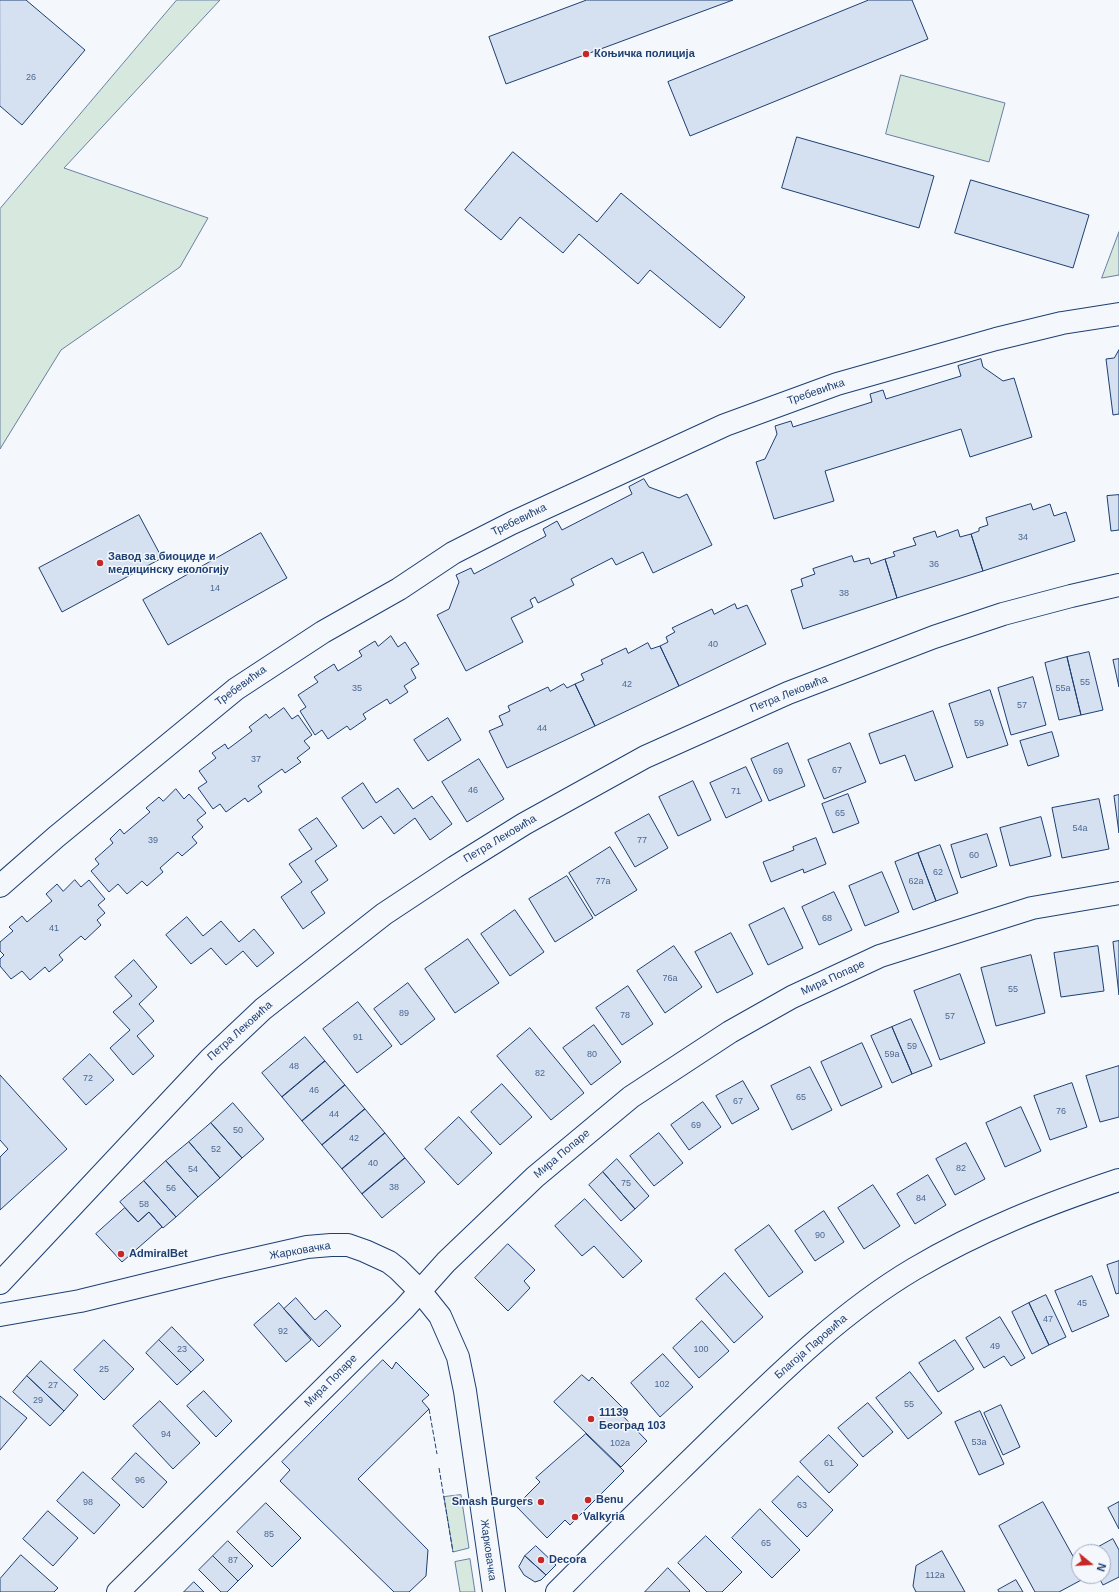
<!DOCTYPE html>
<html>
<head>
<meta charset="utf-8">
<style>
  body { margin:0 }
  #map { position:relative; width:1119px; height:1592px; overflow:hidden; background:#f4f7fb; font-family:Arial,sans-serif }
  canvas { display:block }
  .north { position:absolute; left:1071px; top:1544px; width:40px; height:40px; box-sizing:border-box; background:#f4f7fb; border:1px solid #9eadc5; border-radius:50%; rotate:108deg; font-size:11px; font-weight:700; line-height:16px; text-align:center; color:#1d3f73 }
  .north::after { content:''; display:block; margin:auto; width:14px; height:18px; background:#c62828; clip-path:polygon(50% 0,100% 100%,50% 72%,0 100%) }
</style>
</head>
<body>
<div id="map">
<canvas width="1119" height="1592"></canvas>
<div class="north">N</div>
</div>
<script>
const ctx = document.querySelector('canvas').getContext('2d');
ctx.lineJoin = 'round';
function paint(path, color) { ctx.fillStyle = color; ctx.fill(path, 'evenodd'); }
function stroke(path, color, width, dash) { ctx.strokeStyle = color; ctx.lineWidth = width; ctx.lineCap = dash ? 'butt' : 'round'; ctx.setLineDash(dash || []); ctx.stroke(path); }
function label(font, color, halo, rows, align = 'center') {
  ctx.font = font + ' Arial,sans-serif'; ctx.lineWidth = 3; ctx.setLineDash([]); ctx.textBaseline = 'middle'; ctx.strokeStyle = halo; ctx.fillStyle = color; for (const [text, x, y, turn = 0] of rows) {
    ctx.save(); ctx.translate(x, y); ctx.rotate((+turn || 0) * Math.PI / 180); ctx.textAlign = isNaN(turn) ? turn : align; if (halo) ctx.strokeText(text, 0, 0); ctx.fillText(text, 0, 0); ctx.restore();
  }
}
const green = new Path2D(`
  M 177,0 L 220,0 L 64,168 L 208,218 L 180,267 L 61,350 L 0,449 L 0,209 Z
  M 901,75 L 1005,103 L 989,162 L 886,134 Z
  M 1119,232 L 1119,275 L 1102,278 Z
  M 461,1495 L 469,1548 L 453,1552 L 444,1497 Z
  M 470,1559 L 475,1592 L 460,1592 L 455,1562 Z`);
const building = new Path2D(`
  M 0,0 L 26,0 L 85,50 L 22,125 L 0,106 Z
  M 587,0 L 733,0 L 506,84 L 489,37 Z
  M 869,0 L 912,0 L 928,39 L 690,136 L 668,82 Z
  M 797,137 L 934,176 L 919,228 L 782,188 Z
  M 513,152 L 597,222 L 621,193 L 745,297 L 720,328 L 650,270 L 638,284 L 579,234 L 563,253 L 520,217 L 501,240 L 465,210 Z
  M 971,180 L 1089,215 L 1073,268 L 955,233 Z
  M 1119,350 L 1119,414 L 1113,415 L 1106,359 L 1114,358 Z
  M 981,359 L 983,367 L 1003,381 L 1014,378 L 1032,437 L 970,457 L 961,429 L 825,471 L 834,501 L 774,519 L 756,462 L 765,459 L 777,434 L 775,426 L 791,421 L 793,427 L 872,402 L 870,394 L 883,390 L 886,399 L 961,376 L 958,366 Z
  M 644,479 L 649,487 L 679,498 L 687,494 L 712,545 L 653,573 L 643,552 L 616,565 L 612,558 L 571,579 L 574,585 L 538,603 L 535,597 L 530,600 L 533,607 L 511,618 L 523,642 L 466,671 L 437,615 L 449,609 L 459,582 L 456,575 L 471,568 L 474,574 L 546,536 L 543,529 L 557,521 L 562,530 L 632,494 L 629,487 Z
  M 1119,495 L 1119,530 L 1111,531 L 1107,496 Z
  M 1031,504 L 1033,510 L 1050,504 L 1054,516 L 1066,512 L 1075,541 L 983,571 L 971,534 L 979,531 L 979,528 L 988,525 L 986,518 Z
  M 139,515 L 162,558 L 62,612 L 39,568 Z
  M 958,530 L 960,537 L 971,534 L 983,571 L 897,598 L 885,559 L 895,556 L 893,552 L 916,545 L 913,538 L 935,531 L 937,537 Z
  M 261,533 L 287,578 L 168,645 L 143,600 Z
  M 852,556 L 854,562 L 869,558 L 871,564 L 885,559 L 897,598 L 803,629 L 791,590 L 803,586 L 801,579 L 815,574 L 813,569 Z
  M 735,604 L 737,609 L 747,605 L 766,644 L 679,686 L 660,646 L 668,642 L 666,637 L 675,632 L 672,628 L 712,609 L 714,614 Z
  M 391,636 L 398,647 L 405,642 L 419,664 L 411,669 L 416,678 L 404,686 L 408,692 L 390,704 L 387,699 L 363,714 L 366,719 L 350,730 L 347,726 L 328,739 L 322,730 L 315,735 L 300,711 L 306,707 L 298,695 L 318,682 L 314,677 L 334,664 L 338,671 L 362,656 L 359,651 L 375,641 L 378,646 Z
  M 648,643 L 651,649 L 660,646 L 679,686 L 595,726 L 575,684 L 584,680 L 581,674 L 603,664 L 601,660 L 626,648 L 628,653 Z
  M 1089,652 L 1103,710 L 1081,715 L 1067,657 Z
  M 1067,657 L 1081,715 L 1059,720 L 1045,663 Z
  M 1119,659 L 1119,687 L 1113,660 Z
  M 1033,677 L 1046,725 L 1011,735 L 998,688 Z
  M 564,684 L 567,688 L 575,684 L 595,726 L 507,768 L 489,731 L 503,725 L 499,716 L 510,711 L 508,706 L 548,687 L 550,691 Z
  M 990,690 L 1008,745 L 967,758 L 949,704 Z
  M 284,708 L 292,719 L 298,715 L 312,735 L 304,741 L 310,748 L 297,758 L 301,762 L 285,773 L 282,769 L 258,786 L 262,792 L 248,802 L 245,798 L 226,812 L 220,804 L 213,809 L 198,788 L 207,782 L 199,771 L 216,758 L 212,753 L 225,744 L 228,749 L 252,731 L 249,727 L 266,714 L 269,718 Z
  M 933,711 L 953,767 L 915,781 L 905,755 L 880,764 L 869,734 Z
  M 448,718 L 461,740 L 428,761 L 414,740 Z
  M 1052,732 L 1059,756 L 1028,766 L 1020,741 Z
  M 788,743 L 805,786 L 769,801 L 751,759 Z
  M 850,743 L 866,782 L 824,799 L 808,760 Z
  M 479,759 L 504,799 L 467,822 L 442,782 Z
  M 746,767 L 762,801 L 726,818 L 710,783 Z
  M 693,781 L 711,820 L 678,836 L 659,797 Z
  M 363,783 L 376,803 L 398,788 L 413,809 L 432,796 L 452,824 L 430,840 L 415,818 L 394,834 L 381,816 L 363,829 L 342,798 Z
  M 176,789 L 184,799 L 189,794 L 206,813 L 197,820 L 203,827 L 192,837 L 197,843 L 182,856 L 178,852 L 160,868 L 163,872 L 147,886 L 142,881 L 127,894 L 118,884 L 109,892 L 91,871 L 99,864 L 95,859 L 113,843 L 110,839 L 120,829 L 124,834 L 150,812 L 146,808 L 159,797 L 163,801 Z
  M 848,794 L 859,823 L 833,833 L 822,804 Z
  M 1119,795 L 1119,833 L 1114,796 Z
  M 1099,799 L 1109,849 L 1062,858 L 1052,808 Z
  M 649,814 L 668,848 L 635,867 L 615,833 Z
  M 1041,817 L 1051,856 L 1010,866 L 1000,828 Z
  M 317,818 L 337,846 L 315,861 L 328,880 L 311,892 L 325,913 L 303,929 L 281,897 L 302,882 L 289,864 L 312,849 L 299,830 Z
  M 987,834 L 997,866 L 961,878 L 951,845 Z
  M 816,838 L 826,864 L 804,873 L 803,869 L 771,882 L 763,862 L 794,850 L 793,847 Z
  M 940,845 L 958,893 L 936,901 L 918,853 Z
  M 610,847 L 637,890 L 595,916 L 569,873 Z
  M 918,853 L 936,901 L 913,910 L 895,862 Z
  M 882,872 L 899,912 L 865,926 L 849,886 Z
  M 567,876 L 593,918 L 555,942 L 529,899 Z
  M 75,880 L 81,887 L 89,880 L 105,899 L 98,905 L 105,913 L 97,920 L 101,925 L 85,940 L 81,936 L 59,955 L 63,960 L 49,972 L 45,967 L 30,980 L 22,971 L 11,979 L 0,966 L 0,959 L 4,955 L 0,951 L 0,942 L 13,931 L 9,927 L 22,916 L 27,922 L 52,901 L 46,894 L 57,884 L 63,891 Z
  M 834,892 L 852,930 L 819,945 L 802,907 Z
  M 784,908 L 803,948 L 768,965 L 749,925 Z
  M 515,910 L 544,952 L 510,976 L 481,934 Z
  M 187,917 L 203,936 L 221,921 L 239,942 L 254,929 L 274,953 L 257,967 L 243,951 L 226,965 L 211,948 L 191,964 L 166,935 Z
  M 731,933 L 753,974 L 717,993 L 695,952 Z
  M 468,939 L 499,983 L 455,1013 L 425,969 Z
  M 1119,941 L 1119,995 L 1113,942 Z
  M 674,946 L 702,987 L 665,1013 L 637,971 Z
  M 1098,946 L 1104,991 L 1061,997 L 1054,953 Z
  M 1031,955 L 1045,1013 L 996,1026 L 981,968 Z
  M 134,960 L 157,987 L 139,1004 L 154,1021 L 137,1036 L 154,1056 L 133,1075 L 110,1048 L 130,1030 L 113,1012 L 132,996 L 115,977 Z
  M 960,974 L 985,1043 L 940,1060 L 914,991 Z
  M 408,983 L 435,1019 L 401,1045 L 374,1009 Z
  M 628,986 L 653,1024 L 622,1045 L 596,1008 Z
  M 358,1002 L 392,1046 L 357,1073 L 323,1029 Z
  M 911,1019 L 932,1066 L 912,1074 L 892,1027 Z
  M 594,1025 L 621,1062 L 591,1085 L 563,1048 Z
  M 892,1027 L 912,1074 L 892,1083 L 871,1036 Z
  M 530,1028 L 584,1093 L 551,1120 L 497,1056 Z
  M 305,1037 L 325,1061 L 282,1097 L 262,1073 Z
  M 862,1043 L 882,1087 L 841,1106 L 821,1062 Z
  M 90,1054 L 114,1080 L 86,1105 L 63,1079 Z
  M 325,1061 L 345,1085 L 302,1121 L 282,1097 Z
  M 1119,1066 L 1119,1117 L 1100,1122 L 1086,1076 Z
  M 810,1067 L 832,1110 L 792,1130 L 771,1086 Z
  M 0,1075 L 67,1149 L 0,1210 L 0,1157 L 8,1149 L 0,1140 Z
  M 743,1081 L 759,1109 L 732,1124 L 716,1096 Z
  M 1072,1083 L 1087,1127 L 1050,1140 L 1034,1096 Z
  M 502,1084 L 532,1117 L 500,1145 L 471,1112 Z
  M 345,1085 L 365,1109 L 322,1145 L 302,1121 Z
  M 703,1102 L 721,1127 L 689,1150 L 671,1125 Z
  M 233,1103 L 264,1139 L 242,1158 L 211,1123 Z
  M 1021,1107 L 1041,1151 L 1005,1167 L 986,1123 Z
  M 365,1109 L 385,1133 L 342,1169 L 322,1145 Z
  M 459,1117 L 492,1153 L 458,1185 L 425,1149 Z
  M 211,1123 L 242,1158 L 220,1178 L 189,1142 Z
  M 385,1133 L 405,1158 L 362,1194 L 342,1169 Z
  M 659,1133 L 683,1163 L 654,1186 L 630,1156 Z
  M 189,1142 L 220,1178 L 198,1197 L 166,1161 Z
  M 966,1143 L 985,1179 L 955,1195 L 936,1159 Z
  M 405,1158 L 425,1182 L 382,1218 L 362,1194 Z
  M 617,1159 L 649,1196 L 635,1209 L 603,1172 Z
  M 166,1161 L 198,1197 L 176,1217 L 144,1181 Z
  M 603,1172 L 635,1209 L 621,1221 L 589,1185 Z
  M 928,1175 L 946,1205 L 915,1224 L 897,1194 Z
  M 144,1181 L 176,1217 L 163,1228 L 149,1212 L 138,1222 L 120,1202 Z
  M 873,1185 L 900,1226 L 864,1249 L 838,1208 Z
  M 585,1199 L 642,1261 L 623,1278 L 594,1246 L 582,1256 L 555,1226 Z
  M 125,1208 L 138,1222 L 149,1212 L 162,1227 L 122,1262 L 96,1234 Z
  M 824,1211 L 844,1242 L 815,1261 L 795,1231 Z
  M 769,1225 L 803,1272 L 769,1297 L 735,1250 Z
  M 508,1244 L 535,1270 L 524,1281 L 530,1288 L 508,1311 L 475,1278 Z
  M 1119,1261 L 1119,1293 L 1116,1294 L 1107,1265 Z
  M 725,1273 L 763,1317 L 734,1343 L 696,1299 Z
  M 1092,1276 L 1109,1316 L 1072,1332 L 1055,1291 Z
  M 1046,1295 L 1066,1337 L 1049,1345 L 1029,1303 Z
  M 296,1298 L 315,1320 L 326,1310 L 341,1326 L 319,1347 L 284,1309 Z
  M 279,1303 L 311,1340 L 286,1362 L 254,1325 Z
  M 1029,1303 L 1049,1345 L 1032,1354 L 1012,1312 Z
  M 1000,1317 L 1025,1358 L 1011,1366 L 1004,1356 L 984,1368 L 966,1338 Z
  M 702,1321 L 729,1351 L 699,1378 L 673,1348 Z
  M 172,1327 L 204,1360 L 191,1372 L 159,1340 Z
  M 104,1340 L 134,1369 L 104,1400 L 74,1370 Z
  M 159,1340 L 191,1372 L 177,1385 L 146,1353 Z
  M 955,1340 L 974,1369 L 938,1392 L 919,1363 Z
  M 663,1354 L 693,1387 L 660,1417 L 631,1383 Z
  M 383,1360 L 392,1369 L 396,1362 L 429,1395 L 422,1401 L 429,1409 L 358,1479 L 428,1550 L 426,1576 L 409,1592 L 394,1592 L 280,1481 L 290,1470 L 282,1462 Z
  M 41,1361 L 78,1395 L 64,1411 L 27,1376 Z
  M 910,1372 L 942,1413 L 908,1439 L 876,1398 Z
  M 582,1375 L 589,1381 L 592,1377 L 623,1408 L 619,1412 L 647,1441 L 621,1467 L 554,1402 Z
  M 27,1376 L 64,1411 L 50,1426 L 13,1392 Z
  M 204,1391 L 232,1421 L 216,1437 L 187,1406 Z
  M 0,1396 L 27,1418 L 0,1450 Z
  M 160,1401 L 200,1443 L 173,1469 L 133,1426 Z
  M 868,1403 L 893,1432 L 863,1457 L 838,1428 Z
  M 1001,1405 L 1020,1447 L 1003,1455 L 984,1413 Z
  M 980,1411 L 1004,1464 L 979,1475 L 955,1422 Z
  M 586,1434 L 624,1471 L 570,1525 L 565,1520 L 547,1538 L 516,1506 L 540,1482 L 536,1478 Z
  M 829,1435 L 858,1465 L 829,1493 L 800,1462 Z
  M 136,1453 L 167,1482 L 143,1508 L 112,1479 Z
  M 83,1472 L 120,1505 L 94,1534 L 57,1501 Z
  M 798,1476 L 833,1510 L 807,1537 L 772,1502 Z
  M 1043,1502 L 1079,1567 L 1079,1576 L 1084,1576 L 1085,1578 L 1059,1592 L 1035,1592 L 999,1526 Z
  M 1119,1502 L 1119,1529 L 1108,1508 Z
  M 266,1503 L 301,1538 L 272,1567 L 237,1532 Z
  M 760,1509 L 800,1550 L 772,1578 L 732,1538 Z
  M 48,1511 L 78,1538 L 53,1566 L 23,1539 Z
  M 706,1536 L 742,1572 L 722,1592 L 707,1592 L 678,1563 Z
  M 1113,1539 L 1119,1550 L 1119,1577 L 1103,1585 L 1098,1576 L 1103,1576 L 1103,1552 L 1089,1552 Z
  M 228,1541 L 253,1566 L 238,1581 L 213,1556 Z
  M 536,1546 L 556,1565 L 546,1575 L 525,1556 Z
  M 942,1551 L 965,1592 L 916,1592 L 913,1586 L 916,1566 Z
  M 21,1555 L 58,1588 L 54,1592 L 0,1592 L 0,1579 Z
  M 213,1556 L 238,1581 L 227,1592 L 221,1592 L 199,1570 Z
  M 525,1556 L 546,1575 L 541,1580 L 535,1582 L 524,1575 L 519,1567 Z
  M 668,1568 L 690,1591 L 689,1592 L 645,1592 Z
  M 1016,1580 L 1023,1592 L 999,1592 L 998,1590 Z
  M 194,1582 L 204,1592 L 184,1592 Z`);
const minor = new Path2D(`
  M 0,886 L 56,837 L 236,689 L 323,632 L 399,589 L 453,553 L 512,523 L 725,425 L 837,384 L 996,339 L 1062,323 L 1119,314
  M 0,1283 L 210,1059 L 263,1009 L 384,914 L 455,867 L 524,824 L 645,757 L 788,693 L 934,637 L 1003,614 L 1071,596 L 1119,585
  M 118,1592 L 404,1309 L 446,1262 L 535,1177 L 631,1097 L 730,1032 L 792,997 L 880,956 L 1032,908 L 1119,893`);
const tertiary = new Path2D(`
  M 0,1315 L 80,1301 L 219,1267 L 307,1247 L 331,1245 L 348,1245 L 365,1251 L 389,1262 L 398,1269 L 420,1291 L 440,1316 L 458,1357 L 465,1391 L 494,1592`);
const secondary = new Path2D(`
  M 557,1592 C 609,1539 663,1487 716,1435 C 778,1375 840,1313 914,1269 C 980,1230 1047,1204 1119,1180`);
const fence = new Path2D(`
  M 429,1409 L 437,1454
  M 439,1468 L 453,1552`);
const markers = [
  [586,54,4,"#c62828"],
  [100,563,4,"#c62828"],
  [121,1254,4,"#c62828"],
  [591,1419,4,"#c62828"],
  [588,1500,4,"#c62828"],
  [541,1502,4,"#c62828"],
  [575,1517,4,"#c62828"],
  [541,1560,4,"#c62828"]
];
const numberNames = [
  ["26",31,78],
  ["34",1023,538],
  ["36",934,565],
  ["14",215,589],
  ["38",844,594],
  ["40",713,645],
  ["55",1085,683],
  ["42",627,685],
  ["35",357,689],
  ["55a",1063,689],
  ["57",1022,706],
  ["59",979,724],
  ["44",542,729],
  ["37",256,760],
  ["67",837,771],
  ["69",778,772],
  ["46",473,791],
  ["71",736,792],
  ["65",840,814],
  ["54a",1080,829],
  ["39",153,841],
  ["77",642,841],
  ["60",974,856],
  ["62",938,873],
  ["77a",603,882],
  ["62a",916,882],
  ["68",827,919],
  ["41",54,929],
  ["76a",670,979],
  ["55",1013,990],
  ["89",404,1014],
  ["78",625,1016],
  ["57",950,1017],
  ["91",358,1038],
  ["59",912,1047],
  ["80",592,1055],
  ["59a",892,1055],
  ["48",294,1067],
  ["82",540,1074],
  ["72",88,1079],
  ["46",314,1091],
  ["65",801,1098],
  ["67",738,1102],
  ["76",1061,1112],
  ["44",334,1115],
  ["69",696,1126],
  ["50",238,1131],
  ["42",354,1139],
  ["52",216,1150],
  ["40",373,1164],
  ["82",961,1169],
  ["54",193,1170],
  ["75",626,1184],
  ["38",394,1188],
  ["56",171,1189],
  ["84",921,1199],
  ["58",144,1205],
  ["90",820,1236],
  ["45",1082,1304],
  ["47",1048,1320],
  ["92",283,1332],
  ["49",995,1347],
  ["23",182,1350],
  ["100",701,1350],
  ["25",104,1370],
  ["102",662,1385],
  ["27",53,1386],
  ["29",38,1401],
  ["55",909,1405],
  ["94",166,1435],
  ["53a",979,1443],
  ["102a",620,1444],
  ["61",829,1464],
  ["96",140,1481],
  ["98",88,1503],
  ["63",802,1506],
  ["85",269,1535],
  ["65",766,1544],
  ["87",233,1561],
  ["112a",935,1576]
];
const poiNames = [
  ["Коњичка полиција",594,54],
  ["Завод за биоциде и",108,557],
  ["медицинску екологију",108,570],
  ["AdmiralBet",129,1254],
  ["11139",599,1413],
  ["Београд 103",599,1426],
  ["Benu",596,1500],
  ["Smash Burgers",533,1502,"right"],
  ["Valkyria",583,1517],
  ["Decora",549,1560]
];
const streetNames = [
  ["Требевићка",816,392,-19],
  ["Требевићка",519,520,-26],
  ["Требевићка",241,686,-36],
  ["Петра Лековића",789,694,-22],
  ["Петра Лековића",500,839,-31],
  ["Мира Попаре",833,978,-25],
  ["Петра Лековића",240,1031,-42],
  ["Мира Попаре",562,1154,-40],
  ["Жарковачка",300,1251,-10],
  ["Благоја Паровића",811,1347,-41],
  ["Мира Попаре",331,1381,-45],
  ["Жарковачка",488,1550,82]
];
paint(green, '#d7e8df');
stroke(green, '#687fa3', 1);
paint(building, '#d5e0f0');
stroke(building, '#1d3f73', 1);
stroke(minor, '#1d3f73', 24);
stroke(tertiary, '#1d3f73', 24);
stroke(secondary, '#1d3f73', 24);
stroke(minor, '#f4f7fb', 22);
stroke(tertiary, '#f4f7fb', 22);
stroke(secondary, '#f4f7fb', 22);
stroke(fence, '#1d3f73', 1, [5, 2]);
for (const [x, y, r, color] of markers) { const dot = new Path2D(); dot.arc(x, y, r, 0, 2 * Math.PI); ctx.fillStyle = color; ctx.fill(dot); stroke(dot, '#f4f7fb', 1.5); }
label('9px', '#4b6792', null, numberNames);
label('bold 11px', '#1d3f73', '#f4f7fb', poiNames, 'left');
label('11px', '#1d3f73', '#f4f7fb', streetNames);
</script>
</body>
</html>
